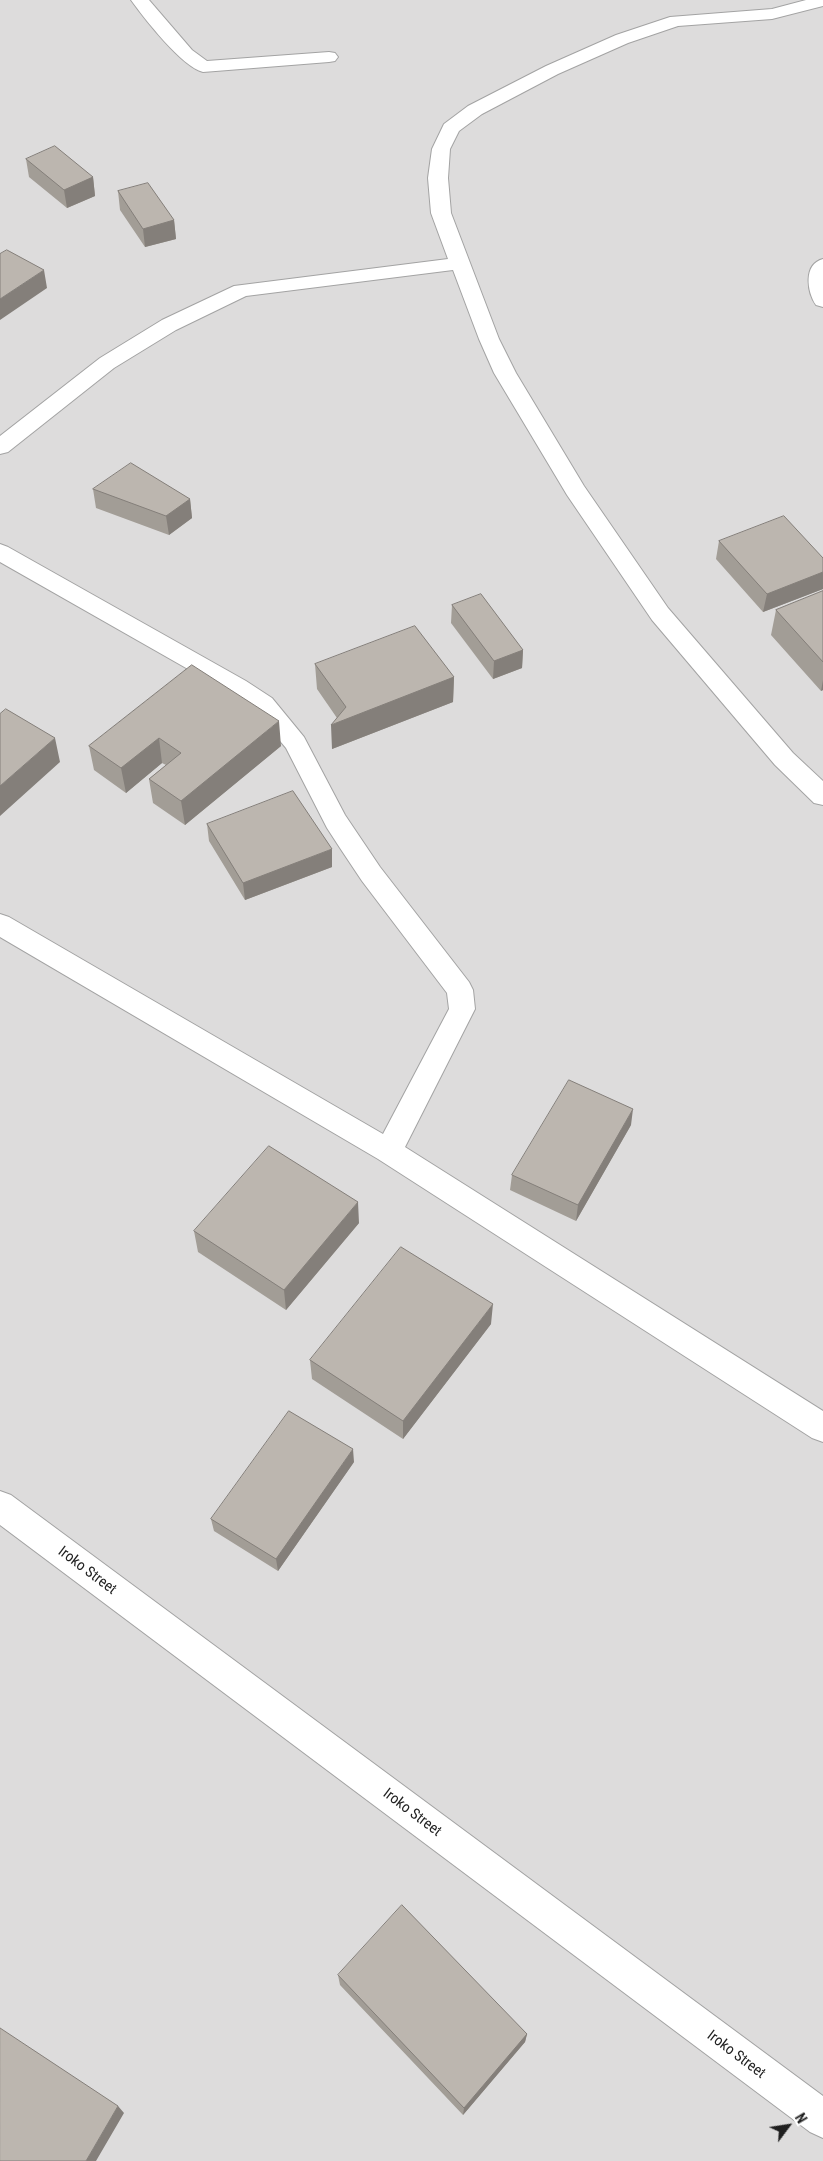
<!DOCTYPE html>
<html>
<head>
<meta charset="utf-8">
<style>
  body { margin:0 }
  #map { position:relative; width:823px; height:2161px; overflow:hidden; background:#efede6; font-family:"Roboto Condensed",sans-serif }
  canvas { display:block }
  .north { position:absolute; left:763px; top:2101px; width:50px; height:50px; -webkit-text-stroke:4px #fff; paint-order:stroke; rotate:59deg; font-size:14px; font-weight:700; line-height:20px; text-align:center; color:#1f1f1f }
  .north::after { content:''; display:block; margin:auto; width:18px; height:22px; background:#1f1f1f; clip-path:polygon(50% 0,100% 100%,50% 72%,0 100%) }
</style>
</head>
<body>
<div id="map">
<canvas width="823" height="2161"></canvas>
<div class="north">N</div>
</div>
<script>
const ctx = document.querySelector('canvas').getContext('2d');
ctx.lineJoin = 'round';
function paint(path, color) { ctx.fillStyle = color; ctx.fill(path, 'evenodd'); }
function stroke(path, color, width, dash) { ctx.strokeStyle = color; ctx.lineWidth = width; ctx.lineCap = dash ? 'butt' : 'round'; ctx.setLineDash(dash || []); ctx.stroke(path); }
function label(font, color, halo, rows, align = 'center') {
  ctx.font = font + ' "Roboto Condensed",sans-serif'; ctx.lineWidth = 5; ctx.setLineDash([]); ctx.textBaseline = 'middle'; ctx.strokeStyle = halo; ctx.fillStyle = color; for (const [text, x, y, turn = 0] of rows) {
    ctx.save(); ctx.translate(x, y); ctx.rotate((+turn || 0) * Math.PI / 180); ctx.textAlign = isNaN(turn) ? turn : align; if (halo) ctx.strokeText(text, 0, 0); ctx.fillText(text, 0, 0); ctx.restore();
  }
}
const residential = new Path2D(`
  M 0,0 L 823,0 L 823,2161 L 0,2161 Z`);
const minor = new Path2D(`
  M 131,0 L 149,0 L 192,50 L 207,61 L 329,52 L 335,53 L 338,57 L 335,61 L 329,62 L 203,72 C 182,67 144,18 131,0 Z
  M 806,0 L 823,0 L 823,6 L 772,19 L 678,26 L 628,43 L 558,74 L 482,114 L 459,131 L 450,149 L 448,178 L 451,213 L 499,339 L 516,373 L 584,486 L 668,608 L 793,753 L 823,781 L 823,805 L 814,803 L 775,765 L 652,620 L 567,495 L 494,373 L 479,339 L 453,270 L 246,296 L 176,330 L 114,368 L 8,452 L 0,454 L 0,436 L 100,358 L 162,320 L 234,286 L 448,259 L 431,213 L 428,178 L 432,149 L 444,124 L 468,106 L 546,66 L 616,35 L 670,17 L 772,9 Z
  M 823,259 L 823,307 L 816,305 C 807,292 803,264 823,259 Z
  M 0,544 L 8,547 L 246,681 L 272,698 L 304,737 L 345,815 L 380,867 L 469,982 L 473,990 L 475,1009 L 405,1147 L 823,1411 L 823,1442 L 812,1438 L 378,1159 L 0,937 L 0,914 L 9,917 L 383,1134 L 449,1009 L 447,993 L 362,881 L 340,848 L 327,828 L 286,748 L 254,710 L 230,693 L 0,562 Z
  M 0,1491 L 11,1495 L 823,2096 L 823,2138 L 810,2132 L 0,1525 Z`);
const wall = new Path2D(`
  M 26,159 L 93,177 L 95,196 L 67,208 L 29,177 Z
  M 118,191 L 174,220 L 176,239 L 145,247 L 120,210 Z
  M 93,489 L 190,499 L 192,518 L 169,535 L 96,508 Z
  M 719,541 L 823,558 L 823,589 L 763,612 L 716,559 Z
  M 823,591 L 823,690 L 821,691 L 771,635 L 776,610 Z
  M 452,605 L 523,650 L 522,668 L 493,679 L 451,623 Z
  M 315,664 L 454,677 L 453,702 L 332,749 L 337,718 L 317,689 Z
  M 192,665 L 281,746 L 185,825 L 153,803 L 149,779 L 166,765 L 162,763 L 126,793 L 94,770 L 89,746 Z
  M 207,824 L 332,867 L 245,900 L 209,841 Z
  M 631,1125 L 576,1221 L 510,1190 L 512,1175 Z
  M 359,1223 L 286,1310 L 198,1252 L 194,1231 Z
  M 491,1324 L 403,1439 L 312,1379 L 310,1360 Z
  M 354,1462 L 278,1571 L 214,1531 L 211,1519 Z
  M 338,1975 L 527,2034 L 525,2042 L 463,2115 L 340,1985 Z`);
const shadedWall = new Path2D(`
  M 93,177 L 95,196 L 67,208 L 64,190 Z
  M 174,220 L 176,239 L 145,247 L 143,229 Z
  M 44,270 L 47,288 L 0,320 L 0,299 Z
  M 190,499 L 192,518 L 169,535 L 166,516 Z
  M 823,572 L 823,589 L 763,612 L 767,594 Z
  M 523,650 L 522,668 L 493,679 L 494,661 Z
  M 454,677 L 453,702 L 332,749 L 331,725 Z
  M 823,680 L 823,690 L 821,691 Z
  M 279,721 L 281,746 L 185,825 L 181,801 Z
  M 55,738 L 60,762 L 0,816 L 0,786 Z
  M 159,738 L 162,763 L 126,793 L 121,768 Z
  M 332,849 L 332,867 L 245,900 L 243,883 Z
  M 633,1109 L 631,1125 L 576,1221 L 578,1205 Z
  M 358,1202 L 359,1223 L 286,1310 L 284,1290 Z
  M 493,1304 L 491,1324 L 403,1439 L 403,1421 Z
  M 353,1449 L 354,1462 L 278,1571 L 276,1559 Z
  M 527,2034 L 525,2042 L 463,2115 L 464,2108 Z
  M 118,2106 L 124,2113 L 96,2161 L 86,2161 Z`);
const building = new Path2D(`
  M 55,146 L 93,177 L 64,190 L 26,159 Z
  M 148,183 L 174,220 L 143,229 L 118,191 Z
  M 7,250 L 44,270 L 0,299 L 0,254 Z
  M 131,463 L 190,499 L 166,516 L 93,489 Z
  M 784,516 L 823,558 L 823,572 L 767,594 L 719,541 Z
  M 823,591 L 823,662 L 776,610 Z
  M 481,594 L 523,650 L 494,661 L 452,605 Z
  M 415,626 L 454,677 L 331,725 L 346,707 L 315,664 Z
  M 192,665 L 279,721 L 181,801 L 149,779 L 181,753 L 159,738 L 121,768 L 89,746 Z
  M 6,709 L 55,738 L 0,786 L 0,714 Z
  M 293,791 L 332,849 L 243,883 L 207,824 Z
  M 569,1080 L 633,1109 L 578,1205 L 512,1175 Z
  M 269,1146 L 358,1202 L 284,1290 L 194,1231 Z
  M 401,1247 L 493,1304 L 403,1421 L 310,1360 Z
  M 289,1411 L 353,1449 L 276,1559 L 211,1519 Z
  M 402,1905 L 527,2034 L 464,2108 L 338,1975 Z
  M 0,2028 L 118,2106 L 86,2161 L 0,2161 Z`);
const nearStreetnames = [
  ["Iroko Street",87,1571,37],
  ["Iroko Street",412,1813,37],
  ["Iroko Street",736,2055,37]
];
paint(residential, '#dddcdc');
stroke(minor, '#a3a3a3', 2);
paint(minor, '#fff');
paint(wall, '#a29d96');
paint(shadedWall, '#847f7a');
paint(building, '#bcb6af');
stroke(building, '#847f7a', 1);
label('15px', '#1f1f1f', '#fff', nearStreetnames);
</script>
</body>
</html>
